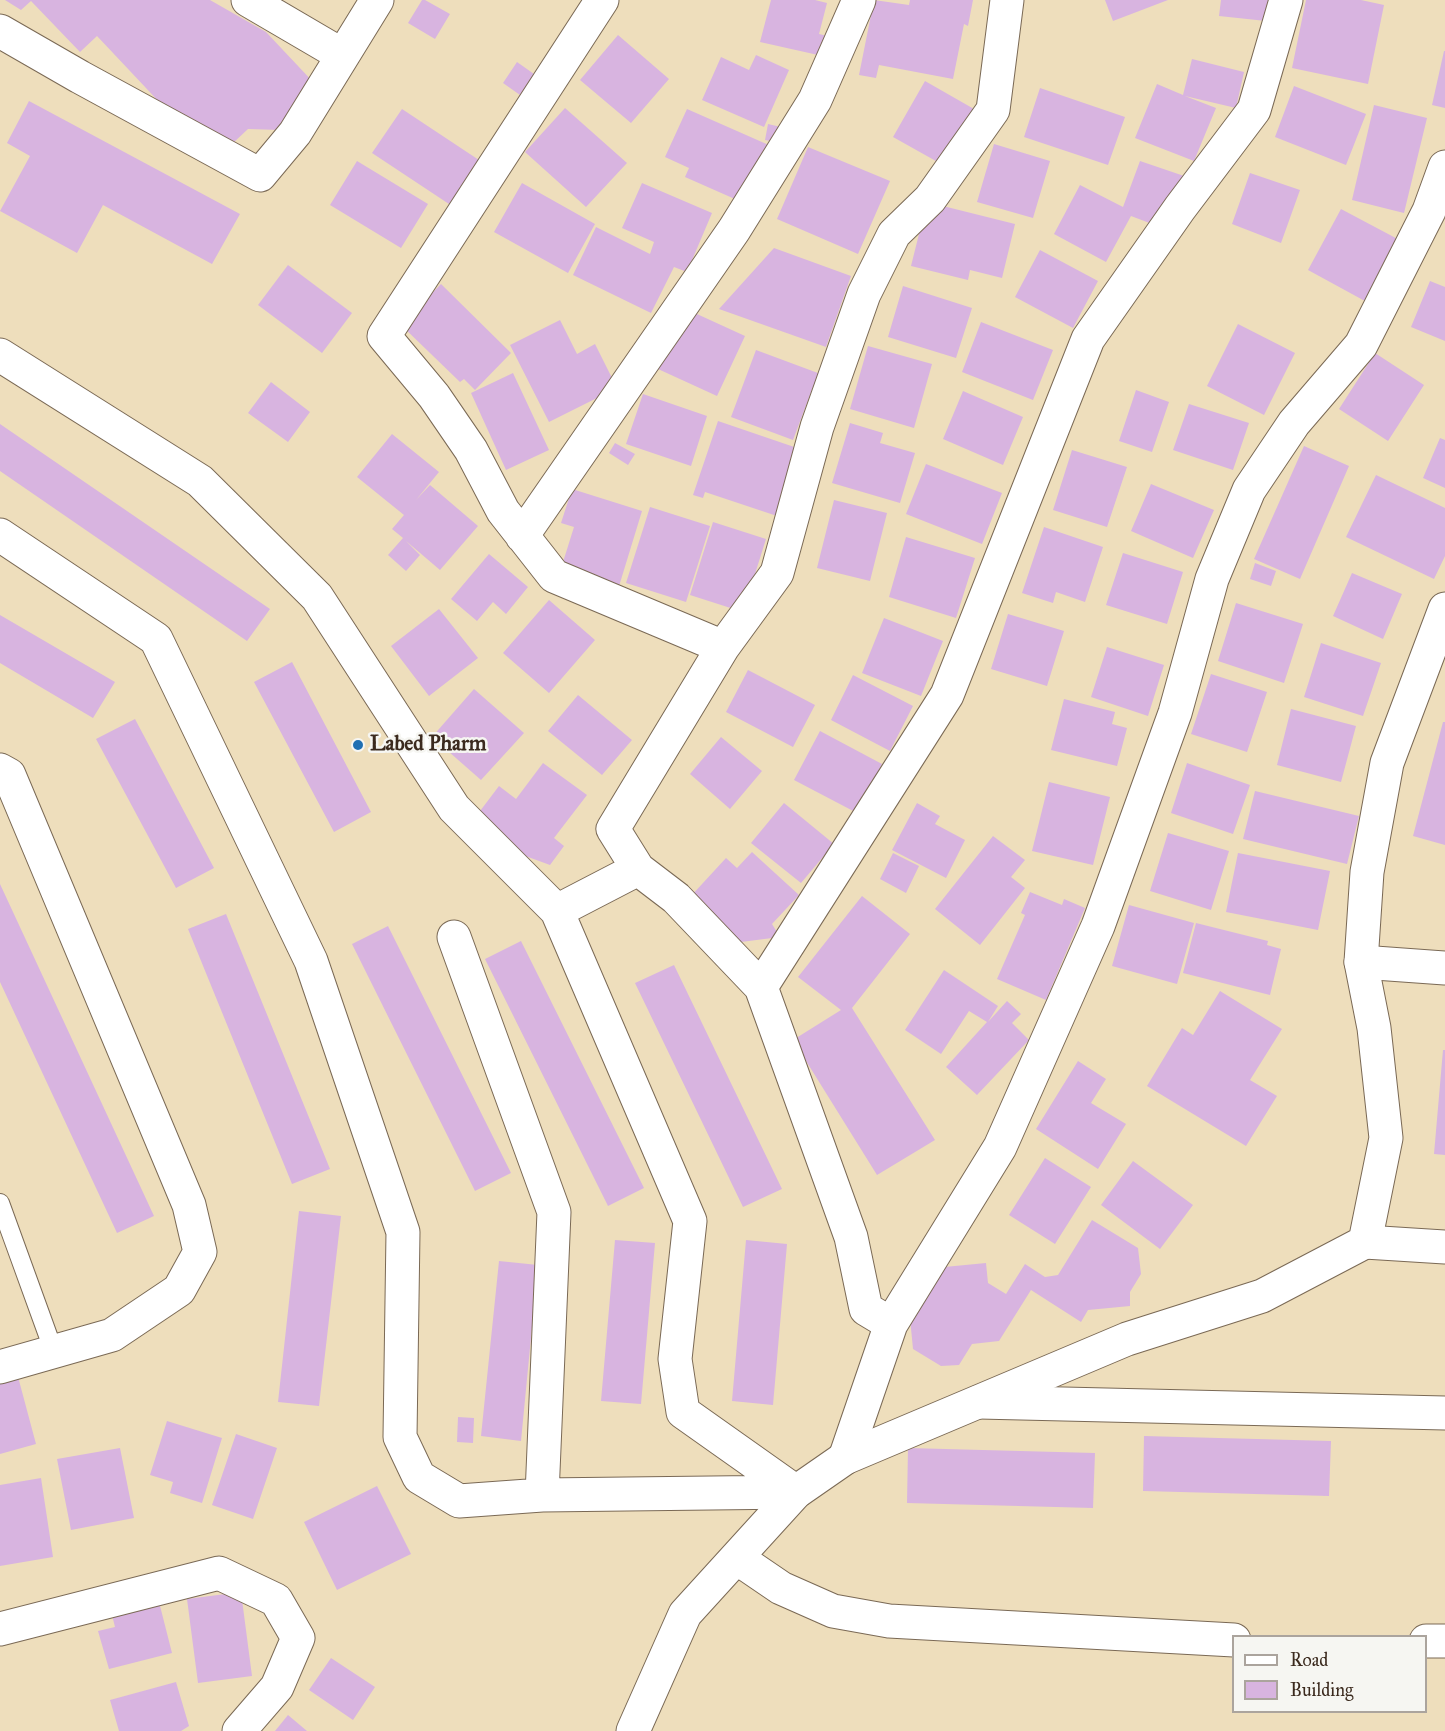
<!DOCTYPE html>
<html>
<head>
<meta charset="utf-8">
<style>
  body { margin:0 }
  #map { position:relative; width:1445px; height:1731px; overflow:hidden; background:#eedebc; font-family:"IM FELL Great Primer",serif }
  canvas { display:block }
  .legend { position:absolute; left:1232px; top:1635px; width:195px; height:78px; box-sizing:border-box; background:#f6f6f2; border:2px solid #aba49d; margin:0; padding:8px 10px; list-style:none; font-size:18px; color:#3b2a1e }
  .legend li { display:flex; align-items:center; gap:12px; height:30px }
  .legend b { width:30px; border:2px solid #aba49d }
</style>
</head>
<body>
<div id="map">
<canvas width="1445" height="1731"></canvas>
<ul class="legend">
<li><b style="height:8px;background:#fff"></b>Road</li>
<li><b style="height:16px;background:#d8b4e0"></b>Building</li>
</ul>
</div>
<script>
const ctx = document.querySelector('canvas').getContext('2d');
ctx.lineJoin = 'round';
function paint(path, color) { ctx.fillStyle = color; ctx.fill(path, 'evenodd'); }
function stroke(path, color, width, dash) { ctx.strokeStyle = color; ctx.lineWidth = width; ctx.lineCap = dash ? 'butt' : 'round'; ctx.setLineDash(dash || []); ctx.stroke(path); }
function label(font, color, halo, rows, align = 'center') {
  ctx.font = font + ' "IM FELL Great Primer",serif'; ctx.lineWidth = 5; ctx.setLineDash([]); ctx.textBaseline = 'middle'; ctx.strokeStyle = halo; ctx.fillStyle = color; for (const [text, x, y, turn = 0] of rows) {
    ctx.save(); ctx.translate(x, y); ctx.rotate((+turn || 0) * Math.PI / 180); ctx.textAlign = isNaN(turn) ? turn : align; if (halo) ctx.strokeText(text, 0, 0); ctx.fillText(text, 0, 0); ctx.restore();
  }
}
const building = new Path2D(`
  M 5,0 L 210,0 L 266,32 L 315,84 L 280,130 L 248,129 L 232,144 L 162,105 L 97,36 L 80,52 L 31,1 L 21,10 Z
  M 422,0 L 425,0 L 450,14 L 435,39 L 408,23 Z
  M 771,0 L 815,0 L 827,3 L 819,34 L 832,37 L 827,57 L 760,42 Z
  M 874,0 L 909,5 L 910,0 L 973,0 L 968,26 L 964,24 L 953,79 L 879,65 L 876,78 L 859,75 Z
  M 1105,0 L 1168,0 L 1113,21 Z
  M 1221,0 L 1268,0 L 1266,21 L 1219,16 Z
  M 1306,0 L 1361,0 L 1384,5 L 1368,84 L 1292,68 Z
  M 618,35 L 669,79 L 631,123 L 580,80 Z
  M 1444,51 L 1445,51 L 1445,108 L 1432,105 Z
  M 756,55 L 789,70 L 764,127 L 702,100 L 721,57 L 749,70 Z
  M 1192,59 L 1244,72 L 1236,108 L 1185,96 L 1216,108 L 1194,161 L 1135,138 L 1157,84 L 1183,95 Z
  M 517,62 L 534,74 L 520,95 L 503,83 Z
  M 925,81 L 974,109 L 943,165 L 893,137 Z
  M 1294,86 L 1366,114 L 1346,165 L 1275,137 Z
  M 1040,88 L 1125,117 L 1108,165 L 1024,137 Z
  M 29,101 L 240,214 L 212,264 L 103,205 L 77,253 L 0,211 L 30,156 L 7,143 Z
  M 1374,105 L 1427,118 L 1404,213 L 1352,200 Z
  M 565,108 L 627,163 L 586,207 L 525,152 Z
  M 402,109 L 488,166 L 458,210 L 372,153 Z
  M 687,109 L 771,146 L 762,211 L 685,177 L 689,168 L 665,157 Z
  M 768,124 L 798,131 L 794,146 L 765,140 Z
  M 994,144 L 1050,161 L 1033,218 L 977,202 Z
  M 808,147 L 890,181 L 858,254 L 777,219 Z
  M 357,161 L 428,204 L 401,248 L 330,205 Z
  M 1140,161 L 1187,177 L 1168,230 L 1131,216 L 1106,262 L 1054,234 L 1080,185 L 1123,207 Z
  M 1250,173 L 1300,190 L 1281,243 L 1232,224 Z
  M 522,183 L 595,224 L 568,273 L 494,232 Z
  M 642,183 L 712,213 L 687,272 L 674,267 L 651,313 L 573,275 L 596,227 L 650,254 L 654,242 L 622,228 Z
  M 927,202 L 1015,224 L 1002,278 L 970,270 L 968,280 L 911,266 Z
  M 1341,209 L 1407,244 L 1374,306 L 1308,270 Z
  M 774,248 L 851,276 L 826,347 L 719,309 Z
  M 1040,250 L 1098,281 L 1073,328 L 1015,297 Z
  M 288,265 L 352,313 L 322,353 L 258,305 Z
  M 1430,281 L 1445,287 L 1445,341 L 1411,327 Z
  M 441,284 L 511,353 L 475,390 L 464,379 L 460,382 L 401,325 Z
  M 903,286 L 972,308 L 956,358 L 888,337 Z
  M 686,309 L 745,336 L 717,396 L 658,369 Z
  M 560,320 L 577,354 L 595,344 L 617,388 L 549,422 L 510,345 Z
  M 981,322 L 1053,350 L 1033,400 L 962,372 Z
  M 1238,324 L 1295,353 L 1264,415 L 1207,386 Z
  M 868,346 L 932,364 L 914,428 L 850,409 Z
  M 756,350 L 834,379 L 829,393 L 813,387 L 793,440 L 731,417 Z
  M 1375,353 L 1424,385 L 1388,441 L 1339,409 Z
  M 513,373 L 549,450 L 506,470 L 471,393 Z
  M 271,382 L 310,412 L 288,442 L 248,413 Z
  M 1136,390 L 1169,402 L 1152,452 L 1119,441 Z
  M 963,391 L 1023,417 L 1003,465 L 943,439 Z
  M 643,394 L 707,416 L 691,466 L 626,444 Z
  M 1189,404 L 1249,423 L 1233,470 L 1173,450 Z
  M 718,421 L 803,450 L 780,517 L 705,492 L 703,498 L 693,495 Z
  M 850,423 L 883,433 L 880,443 L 915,453 L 900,503 L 832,483 Z
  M 0,424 L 270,609 L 247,641 L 0,471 Z
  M 392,434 L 439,472 L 416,500 L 430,485 L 478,526 L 440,570 L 406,541 L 420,555 L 406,571 L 388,555 L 403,538 L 392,529 L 404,515 L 357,477 Z
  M 1440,438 L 1445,440 L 1445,488 L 1423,478 Z
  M 615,443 L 635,454 L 628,465 L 609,453 Z
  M 1304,446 L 1349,466 L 1300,579 L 1254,559 Z
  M 1072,450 L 1127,467 L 1107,527 L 1053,510 Z
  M 926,464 L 1002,493 L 982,544 L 906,514 Z
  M 1376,475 L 1445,508 L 1445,556 L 1434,579 L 1346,537 Z
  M 1151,484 L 1214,510 L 1193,558 L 1131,531 Z
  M 572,489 L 642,511 L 616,596 L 558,578 L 574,527 L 561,523 Z
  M 834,500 L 887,513 L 870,581 L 817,568 Z
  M 650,507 L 710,526 L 686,602 L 626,583 Z
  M 713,522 L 766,539 L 743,612 L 690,595 Z
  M 1044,527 L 1103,547 L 1085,602 L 1056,592 L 1053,603 L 1022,593 Z
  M 906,537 L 975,558 L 956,618 L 889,597 Z
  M 1123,553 L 1183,572 L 1167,624 L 1106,605 Z
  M 489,554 L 528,587 L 506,614 L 493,602 L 477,621 L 451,599 Z
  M 1255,563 L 1276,571 L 1271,586 L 1250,579 Z
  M 1352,573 L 1402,594 L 1383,639 L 1333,616 Z
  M 549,600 L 595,640 L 549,693 L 503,653 Z
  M 1236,603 L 1303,624 L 1284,683 L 1218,661 Z
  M 439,609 L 478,658 L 429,696 L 391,646 Z
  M 1008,614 L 1064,631 L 1047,686 L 991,669 Z
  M 0,615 L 115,682 L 93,718 L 0,663 Z
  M 884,618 L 943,641 L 921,696 L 862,673 Z
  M 1321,643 L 1381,663 L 1363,716 L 1304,697 Z
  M 1107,647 L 1164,665 L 1148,716 L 1091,697 Z
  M 292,662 L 371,812 L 334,832 L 254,682 Z
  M 748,670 L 815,705 L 793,747 L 726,712 Z
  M 1211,674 L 1267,692 L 1247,752 L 1191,734 Z
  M 853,675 L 913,706 L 890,751 L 831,720 Z
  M 474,689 L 524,733 L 481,780 L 432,737 Z
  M 578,695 L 632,740 L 602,775 L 548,731 Z
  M 1064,699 L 1115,712 L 1112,724 L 1127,728 L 1117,766 L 1051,750 Z
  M 1291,709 L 1356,726 L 1341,782 L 1277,765 Z
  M 135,719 L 214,868 L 176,888 L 96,739 Z
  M 1443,722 L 1445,722 L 1445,845 L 1413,836 Z
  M 820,731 L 882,764 L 857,813 L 794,780 Z
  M 721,737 L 762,771 L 730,809 L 690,774 Z
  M 543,763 L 587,795 L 554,838 L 564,846 L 550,865 L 520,854 L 474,819 L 499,786 L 516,799 Z
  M 1187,763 L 1250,785 L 1233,834 L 1171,813 Z
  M 1049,782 L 1110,797 L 1093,865 L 1032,851 Z
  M 1255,791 L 1359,816 L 1347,864 L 1243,839 Z
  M 784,803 L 834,844 L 801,883 L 751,843 Z
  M 917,803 L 940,816 L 935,824 L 965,840 L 946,878 L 892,850 Z
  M 1168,833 L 1229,851 L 1211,910 L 1150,891 Z
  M 993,836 L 1025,860 L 1011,877 L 1025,888 L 980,945 L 935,909 Z
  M 752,852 L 799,895 L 772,924 L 780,937 L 741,942 L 691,896 L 726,858 L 737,868 Z
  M 893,853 L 919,866 L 906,893 L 880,879 Z
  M 1238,853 L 1330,871 L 1318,930 L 1226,912 Z
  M 0,884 L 154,1216 L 117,1233 L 0,982 Z
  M 1030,892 L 1062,905 L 1064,899 L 1085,908 L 1046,1000 L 997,979 L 1025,915 L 1021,913 Z
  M 862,896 L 910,934 L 852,1008 L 935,1140 L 877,1175 L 793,1040 L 841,1010 L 798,977 Z
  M 1129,905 L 1194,923 L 1177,984 L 1112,966 Z
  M 226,914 L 330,1169 L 292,1184 L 188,929 Z
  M 1196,923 L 1268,941 L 1267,945 L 1281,949 L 1270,995 L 1183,973 Z
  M 388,926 L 511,1173 L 475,1191 L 352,944 Z
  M 521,941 L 644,1188 L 608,1206 L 485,959 Z
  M 674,965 L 782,1189 L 743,1207 L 635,983 Z
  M 944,970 L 998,1006 L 988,1022 L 1007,1001 L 1021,1014 L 1012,1023 L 1029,1040 L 977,1095 L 946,1067 L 987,1022 L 969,1011 L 941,1054 L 905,1030 Z
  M 1220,991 L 1282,1029 L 1250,1080 L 1277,1096 L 1246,1146 L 1147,1086 L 1182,1028 L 1193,1035 Z
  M 1443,1050 L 1445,1050 L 1445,1155 L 1434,1154 Z
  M 1078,1061 L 1106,1079 L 1091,1103 L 1126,1124 L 1098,1169 L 1036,1129 Z
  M 1045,1158 L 1091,1187 L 1055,1244 L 1009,1215 Z
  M 1133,1161 L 1193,1205 L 1160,1249 L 1101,1205 Z
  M 299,1211 L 341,1216 L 319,1406 L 278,1402 Z
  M 1092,1220 L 1138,1248 L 1141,1274 L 1130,1292 L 1130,1306 L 1088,1310 L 1081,1322 L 1031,1290 L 999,1341 L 972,1344 L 959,1365 L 941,1366 L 913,1349 L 909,1308 L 934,1268 L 986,1263 L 988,1283 L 1006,1294 L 1025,1264 L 1045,1277 L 1058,1275 Z
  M 615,1240 L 655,1243 L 641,1404 L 601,1401 Z
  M 746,1240 L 787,1244 L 773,1405 L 732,1401 Z
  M 499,1261 L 538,1265 L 521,1441 L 481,1436 Z
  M 17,1373 L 36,1444 L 0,1454 L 0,1377 Z
  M 458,1417 L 474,1418 L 473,1443 L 457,1442 Z
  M 167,1421 L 222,1438 L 202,1503 L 170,1493 L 173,1482 L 150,1475 Z
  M 236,1434 L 277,1448 L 253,1519 L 212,1505 Z
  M 1144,1436 L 1331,1441 L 1329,1496 L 1143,1491 Z
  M 120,1448 L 134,1518 L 71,1530 L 57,1459 Z
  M 908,1448 L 1095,1453 L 1093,1508 L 907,1503 Z
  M 41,1478 L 53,1557 L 0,1566 L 0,1485 Z
  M 377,1486 L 411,1554 L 337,1590 L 304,1522 Z
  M 241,1592 L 252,1676 L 198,1683 L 187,1599 Z
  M 157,1594 L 172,1653 L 109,1669 L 98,1631 L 115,1627 L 110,1607 Z
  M 331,1658 L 375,1687 L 353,1720 L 309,1690 Z
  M 176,1682 L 189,1726 L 181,1731 L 119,1731 L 110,1700 Z
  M 288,1715 L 307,1731 L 275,1731 Z`);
const service = new Path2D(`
  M 0,1203 L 54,1352`);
const minor = new Path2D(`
  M 248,0 L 342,55
  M 602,0 L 384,336 L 434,396 L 471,450 L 503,511 L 554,576 L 723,647
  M 0,31 L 80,77 L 260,175 L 295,133 L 377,0
  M 0,355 L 200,481 L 317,597 L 454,808 L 557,911 L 638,869
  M 0,535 L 156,639 L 311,961 L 403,1232 L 400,1437 L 419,1477 L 459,1501 L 542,1495 L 796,1492
  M 522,536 L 734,230 L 815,100 L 859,0
  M 0,770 L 9,775 L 189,1205 L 200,1252 L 179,1290 L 112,1335 L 0,1367
  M 557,911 L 690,1221 L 675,1359 L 683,1412 L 796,1492
  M 454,937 L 554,1212 L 542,1495
  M 1361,962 L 1445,968
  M 761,987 L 947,695 L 1088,339 L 1180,208 L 1254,110 L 1286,0
  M 1365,1242 L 1445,1247
  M 891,1324 L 866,1309 L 851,1237 L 761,987 L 676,898 L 638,869 L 613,829 L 723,647 L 777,573 L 817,427 L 864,294 L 894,234 L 930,199 L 993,110 L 1007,0
  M 979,1402 L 1445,1413
  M 845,1458 L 891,1324 L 1000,1147 L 1098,926 L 1175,713 L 1212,579 L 1249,490 L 1294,423 L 1361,345 L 1429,211 L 1445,167
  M 737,1558 L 781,1588 L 833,1611 L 889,1621 L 1234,1640
  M 0,1629 L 219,1573 L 276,1600 L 298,1638 L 277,1687 L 239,1731
  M 1426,1641 L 1445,1641`);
const tertiary = new Path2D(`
  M 633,1731 L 685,1614 L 796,1492 L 845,1458 L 1127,1339 L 1262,1296 L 1365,1242 L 1386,1138 L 1374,1028 L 1361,962 L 1367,872 L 1387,763 L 1445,609`);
const markers = [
  [358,745,6,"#1f6fb2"]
];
const poiNames = [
  ["Labed Pharm",370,745]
];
paint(building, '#d8b4e0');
stroke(service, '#7a6955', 20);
stroke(minor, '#7a6955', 35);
stroke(tertiary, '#7a6955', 35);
stroke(service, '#fff', 18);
stroke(minor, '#fff', 33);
stroke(tertiary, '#fff', 33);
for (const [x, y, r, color] of markers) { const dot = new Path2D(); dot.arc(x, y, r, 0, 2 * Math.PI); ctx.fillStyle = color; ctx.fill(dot); stroke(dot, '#f6f6f2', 2); }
label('bold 21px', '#3b2a1e', '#f6f6f2', poiNames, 'left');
</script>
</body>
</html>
